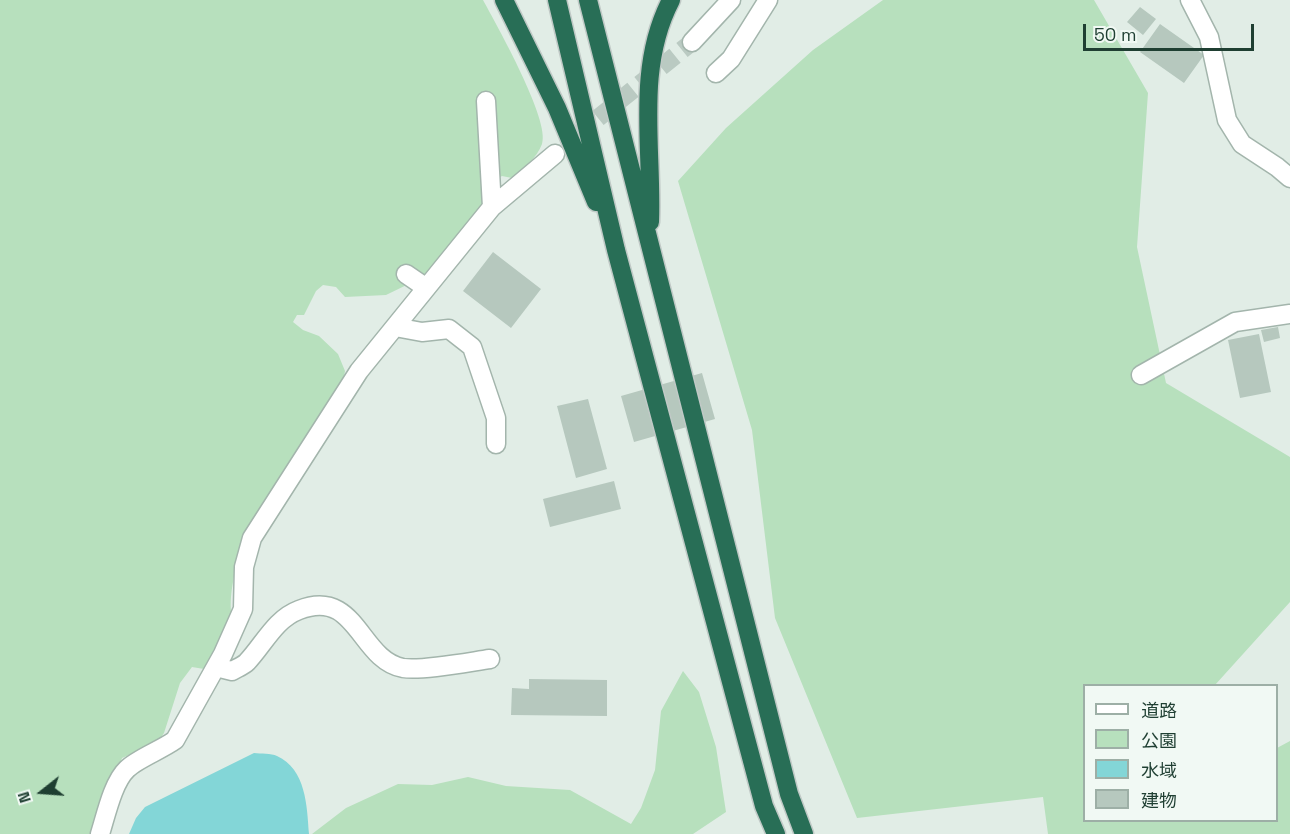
<!DOCTYPE html>
<html>
<head>
<meta charset="utf-8">
<style>
  body { margin:0 }
  #map { position:relative; width:1290px; height:834px; overflow:hidden; background:#e1ede6; font-family:"Space Grotesk","Noto Sans JP",sans-serif }
  canvas { display:block }
  .legend { position:absolute; left:1083px; top:684px; width:195px; height:138px; box-sizing:border-box; background:#f1f9f4; border:2px solid #9dafa6; margin:0; padding:8px 10px; list-style:none; font-size:18px; color:#1f3f32 }
  .legend li { display:flex; align-items:center; gap:12px; height:30px }
  .legend b { width:30px; border:2px solid #9dafa6 }
  .north { position:absolute; left:12px; top:762px; width:60px; height:60px; -webkit-text-stroke:4px #f1f9f4; paint-order:stroke; rotate:253deg; font-size:16px; font-weight:700; line-height:24px; text-align:center; color:#1f3f32 }
  .north::after { content:''; display:block; margin:auto; width:21px; height:27px; background:#1f3f32; clip-path:polygon(50% 0,100% 100%,50% 72%,0 100%) }
  .scale { position:absolute; left:1083px; top:24px; width:171px; height:27px; box-sizing:border-box; border:3px solid #1f3f32; border-top:0; padding-left:8px; font-size:18px; line-height:21px; white-space:nowrap; color:#1f3f32; -webkit-text-stroke:4px #f1f9f4; paint-order:stroke }
</style>
</head>
<body>
<div id="map">
<canvas width="1290" height="834"></canvas>
<ul class="legend">
<li><b style="height:8px;background:#fff"></b>道路</li>
<li><b style="height:16px;background:#b7e0bd"></b>公園</li>
<li><b style="height:16px;background:#83d6d7"></b>水域</li>
<li><b style="height:16px;background:#b6c8be"></b>建物</li>
</ul>
<div class="north">N</div>
<div class="scale">50 m</div>
</div>
<script>
const ctx = document.querySelector('canvas').getContext('2d');
ctx.lineJoin = 'round';
function paint(path, color) { ctx.fillStyle = color; ctx.fill(path, 'evenodd'); }
function stroke(path, color, width, dash) { ctx.strokeStyle = color; ctx.lineWidth = width; ctx.lineCap = dash ? 'butt' : 'round'; ctx.setLineDash(dash || []); ctx.stroke(path); }
const green = new Path2D(`
  M 0,0 L 483,0 C 496,24 551,121 542,144 C 537,158 523,169 512,178 L 502,176 L 490,183 L 480,208 L 461,234 L 421,278 L 386,295 L 345,297 L 336,287 L 323,285 L 316,291 L 304,315 L 297,315 L 293,322 L 303,330 L 319,336 L 338,354 L 345,371 L 341,394 L 236,566 C 232,588 227,607 235,629 L 204,669 L 192,667 L 180,683 L 164,733 L 157,743 L 122,758 L 96,834 L 0,834 Z
  M 883,0 L 1094,0 L 1148,93 L 1137,247 L 1166,383 L 1290,457 L 1290,602 L 1215,685 L 1084,686 L 1084,820 L 1276,820 L 1277,748 L 1290,741 L 1290,834 L 1048,834 L 1043,797 L 857,818 L 775,618 L 752,430 L 678,181 L 726,128 L 813,50 Z
  M 683,671 L 699,692 L 716,747 L 726,812 L 693,834 L 312,834 L 346,808 L 398,784 L 432,785 L 468,777 L 506,786 L 570,790 L 631,824 L 641,808 L 655,770 L 661,711 Z`);
const water = new Path2D(`
  M 254,753 C 261,754 271,753 277,756 C 306,769 307,806 309,834 L 129,834 L 136,818 L 145,807 Z`);
const building = new Path2D(`
  M 1140,7 L 1156,19 L 1143,35 L 1127,22 Z
  M 1160,24 L 1204,55 L 1184,83 L 1140,52 Z
  M 493,252 L 541,289 L 511,328 L 463,291 Z
  M 1278,327 L 1280,338 L 1264,342 L 1261,330 Z
  M 1259,334 L 1271,392 L 1240,398 L 1228,340 Z
  M 702,373 L 715,419 L 634,442 L 621,396 Z
  M 588,399 L 607,469 L 576,478 L 557,406 Z
  M 614,481 L 621,509 L 550,527 L 543,499 Z
  M 529,679 L 607,680 L 607,716 L 511,715 L 512,688 L 529,689 Z`);
const minorTunnel = new Path2D(`
  M 577,135 L 692,42`);
const minor = new Path2D(`
  M 1190,0 L 1209,37 L 1227,120 L 1242,144 L 1277,167 L 1290,178
  M 692,42 L 731,0
  M 716,73 L 731,59 L 768,0
  M 486,101 L 492,207
  M 406,274 L 425,287
  M 395,327 L 422,332 L 449,329 L 472,347 L 496,418 L 496,444
  M 1141,375 L 1235,322 L 1290,314
  M 216,667 L 232,671 C 237,668 243,666 247,662 C 264,644 275,619 299,610 C 357,587 359,660 403,668 C 422,671 469,662 490,659
  M 100,834 C 106,815 113,782 127,769 C 137,759 161,750 175,740 L 223,654 L 243,609 L 244,567 L 252,538 L 359,371 L 492,207 L 555,154`);
const highway = new Path2D(`
  M 504,0 L 557,108 L 596,202
  M 557,0 L 616,250 L 764,806 L 776,834
  M 588,0 L 789,794 L 804,834
  M 650,222 C 653,148 635,69 671,0`);
paint(green, '#b7e0bd');
paint(water, '#83d6d7');
paint(building, '#b6c8be');
stroke(minorTunnel, '#bacac2', 18, [18, 9]);
stroke(minor, '#a3b5ac', 21);
stroke(highway, '#c0c9c6', 21);
stroke(minor, '#fff', 18);
stroke(highway, '#286e56', 18);
</script>
</body>
</html>
